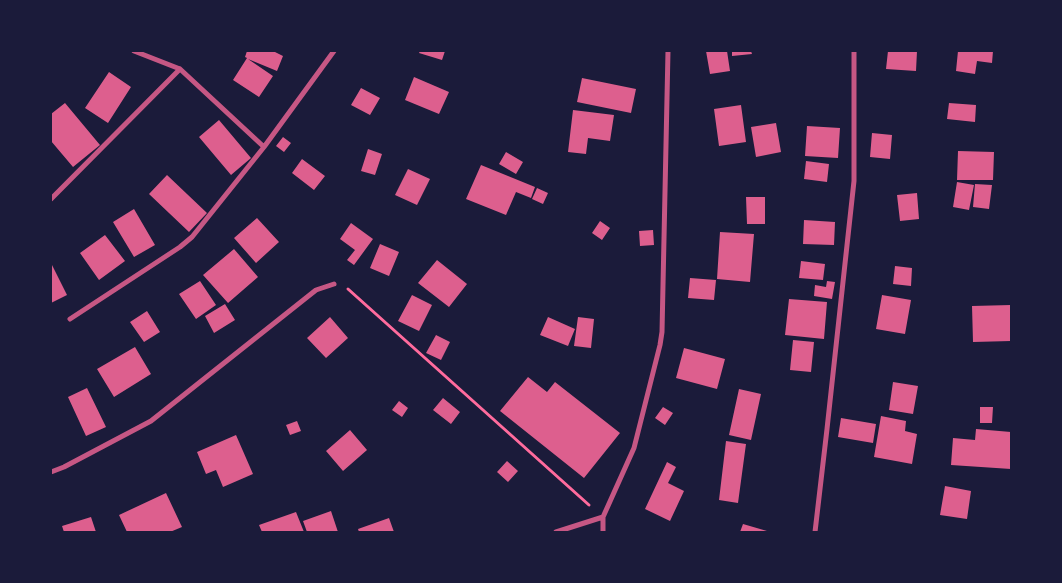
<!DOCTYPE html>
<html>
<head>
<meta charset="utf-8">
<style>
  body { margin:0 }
  #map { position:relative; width:1062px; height:583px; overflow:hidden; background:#1b1b3a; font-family:"Public Sans",sans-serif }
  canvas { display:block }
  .frame { position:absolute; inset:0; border:52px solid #1b1b3a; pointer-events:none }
</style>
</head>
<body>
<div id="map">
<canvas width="1062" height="583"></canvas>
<div class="frame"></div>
</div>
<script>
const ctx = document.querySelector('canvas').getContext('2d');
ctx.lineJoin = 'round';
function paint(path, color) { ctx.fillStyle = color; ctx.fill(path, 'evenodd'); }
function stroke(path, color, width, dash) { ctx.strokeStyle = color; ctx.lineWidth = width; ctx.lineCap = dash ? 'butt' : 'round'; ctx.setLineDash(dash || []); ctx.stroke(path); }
const building = new Path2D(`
  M 247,51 L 273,51 L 283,56 L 277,71 L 248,59 L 273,76 L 259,97 L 233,80 L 247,58 L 245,57 Z
  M 420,51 L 445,51 L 442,60 L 419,53 Z
  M 706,51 L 727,51 L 730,71 L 710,74 Z
  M 732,51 L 751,51 L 752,54 L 732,56 Z
  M 888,51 L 917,51 L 916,71 L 886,69 Z
  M 958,51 L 993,51 L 992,63 L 977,61 L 975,74 L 956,71 Z
  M 109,72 L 131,87 L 108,123 L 85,108 Z
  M 414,77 L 449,92 L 439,114 L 405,100 Z
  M 582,78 L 636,89 L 631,113 L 577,102 Z
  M 361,88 L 380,98 L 370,115 L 351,105 Z
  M 65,103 L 100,145 L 73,167 L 51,141 L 51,114 Z
  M 949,103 L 976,105 L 975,122 L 947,119 Z
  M 741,105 L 746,142 L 719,146 L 714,109 Z
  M 573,110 L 614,115 L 610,141 L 588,138 L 586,154 L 568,152 Z
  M 219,120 L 251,158 L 231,175 L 199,137 Z
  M 776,123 L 781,152 L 756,157 L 751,127 Z
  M 807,126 L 840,128 L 838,158 L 805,156 Z
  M 872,133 L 892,135 L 890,159 L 870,157 Z
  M 283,137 L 291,143 L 284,152 L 276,146 Z
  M 368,149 L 382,154 L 375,175 L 361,171 Z
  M 958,151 L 994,152 L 993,180 L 957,180 Z
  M 506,152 L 523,162 L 516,174 L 499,164 Z
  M 302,159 L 325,176 L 314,190 L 292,173 Z
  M 806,161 L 829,164 L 827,182 L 804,179 Z
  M 481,165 L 535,187 L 531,198 L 516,192 L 506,215 L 466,199 Z
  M 408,169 L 430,179 L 417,205 L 395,195 Z
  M 167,175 L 207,213 L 189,232 L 149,194 Z
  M 957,182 L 974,185 L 969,210 L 953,207 Z
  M 975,184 L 992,185 L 989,209 L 973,207 Z
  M 537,188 L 548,193 L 543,204 L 532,199 Z
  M 917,193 L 919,219 L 900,221 L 897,195 Z
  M 746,197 L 765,197 L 765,224 L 747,224 Z
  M 134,209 L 155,245 L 134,257 L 113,222 Z
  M 257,218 L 279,242 L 256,263 L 234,238 Z
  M 804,220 L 835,222 L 834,245 L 803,244 Z
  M 600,221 L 610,228 L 602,240 L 592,233 Z
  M 351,223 L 373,239 L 354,265 L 347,260 L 355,250 L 340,239 Z
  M 653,230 L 654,245 L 640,246 L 639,231 Z
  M 720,232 L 754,234 L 750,282 L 717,279 Z
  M 105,235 L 125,261 L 99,280 L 80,253 Z
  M 380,244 L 399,252 L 389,276 L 370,268 Z
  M 234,249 L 258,277 L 228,303 L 203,275 Z
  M 437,260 L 467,284 L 449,307 L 418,283 Z
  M 801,261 L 825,264 L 823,280 L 799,278 Z
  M 51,263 L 67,295 L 51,303 Z
  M 895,266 L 912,268 L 911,286 L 893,284 Z
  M 690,278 L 716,280 L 714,300 L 688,298 Z
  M 200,281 L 216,305 L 196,319 L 179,294 Z
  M 827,281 L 835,282 L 832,299 L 814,296 L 815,285 L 826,287 Z
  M 412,295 L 432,305 L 419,331 L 398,321 Z
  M 882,295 L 911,300 L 905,334 L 876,329 Z
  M 789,299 L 827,302 L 824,339 L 785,335 Z
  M 225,304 L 235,320 L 214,333 L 205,316 Z
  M 1011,305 L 1011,341 L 973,342 L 972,306 Z
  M 147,311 L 160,332 L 144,342 L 130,322 Z
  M 330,317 L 348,338 L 326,358 L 307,338 Z
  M 548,317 L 575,329 L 568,346 L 540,335 Z
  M 578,317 L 594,319 L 591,348 L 574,346 Z
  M 436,335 L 450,342 L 441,360 L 426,353 Z
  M 793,340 L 814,342 L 811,372 L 790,370 Z
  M 135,347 L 151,374 L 114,397 L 97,369 Z
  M 684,348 L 725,359 L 717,389 L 676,378 Z
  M 528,377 L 547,392 L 555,382 L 620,433 L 584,478 L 500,411 Z
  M 893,382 L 918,386 L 913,414 L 889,410 Z
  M 87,388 L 106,427 L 86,436 L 68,397 Z
  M 739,389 L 761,394 L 751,440 L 729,435 Z
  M 443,398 L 460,412 L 451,424 L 433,410 Z
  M 399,401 L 408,408 L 402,417 L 392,410 Z
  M 663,407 L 673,413 L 665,425 L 655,418 Z
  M 980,407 L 993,407 L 992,423 L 980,423 Z
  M 881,416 L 906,421 L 905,431 L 917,434 L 912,464 L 874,457 Z
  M 841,418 L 876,424 L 873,443 L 838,437 Z
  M 297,421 L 301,431 L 290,435 L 286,425 Z
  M 976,429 L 1011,432 L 1011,469 L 951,465 L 953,438 L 975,440 Z
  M 350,430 L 367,450 L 343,471 L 326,451 Z
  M 236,435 L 253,474 L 223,487 L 216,470 L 206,474 L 197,452 Z
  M 726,441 L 746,444 L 738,503 L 719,500 Z
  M 507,461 L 518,471 L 508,482 L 497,472 Z
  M 667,462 L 676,467 L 668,483 L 684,491 L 670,521 L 645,509 Z
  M 945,486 L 971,491 L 967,519 L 940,515 Z
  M 166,493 L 182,527 L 170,532 L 127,532 L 119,515 Z
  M 331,511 L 338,532 L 307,532 L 303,521 Z
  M 296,512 L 304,532 L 262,532 L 259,525 Z
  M 91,517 L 96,532 L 64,532 L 62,526 Z
  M 389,518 L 394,532 L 359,532 L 358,529 Z
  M 743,524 L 767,531 L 767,532 L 740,532 Z`);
const path = new Path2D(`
  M 348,289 L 589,505`);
const minor = new Path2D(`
  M 134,51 L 180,69 L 264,147
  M 51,199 L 180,69
  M 70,319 L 180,247 L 192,237 L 264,147 L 334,51
  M 51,472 L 64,467 L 151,421 L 316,290 L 334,284
  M 556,532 L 603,517
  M 603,532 L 603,517 L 634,448 L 660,345 L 662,332 L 668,51
  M 815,532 L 827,429 L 854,181 L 854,51`);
paint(building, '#dd5f8e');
stroke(path, '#ff6b9d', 3);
stroke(minor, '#c65784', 5);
</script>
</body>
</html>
